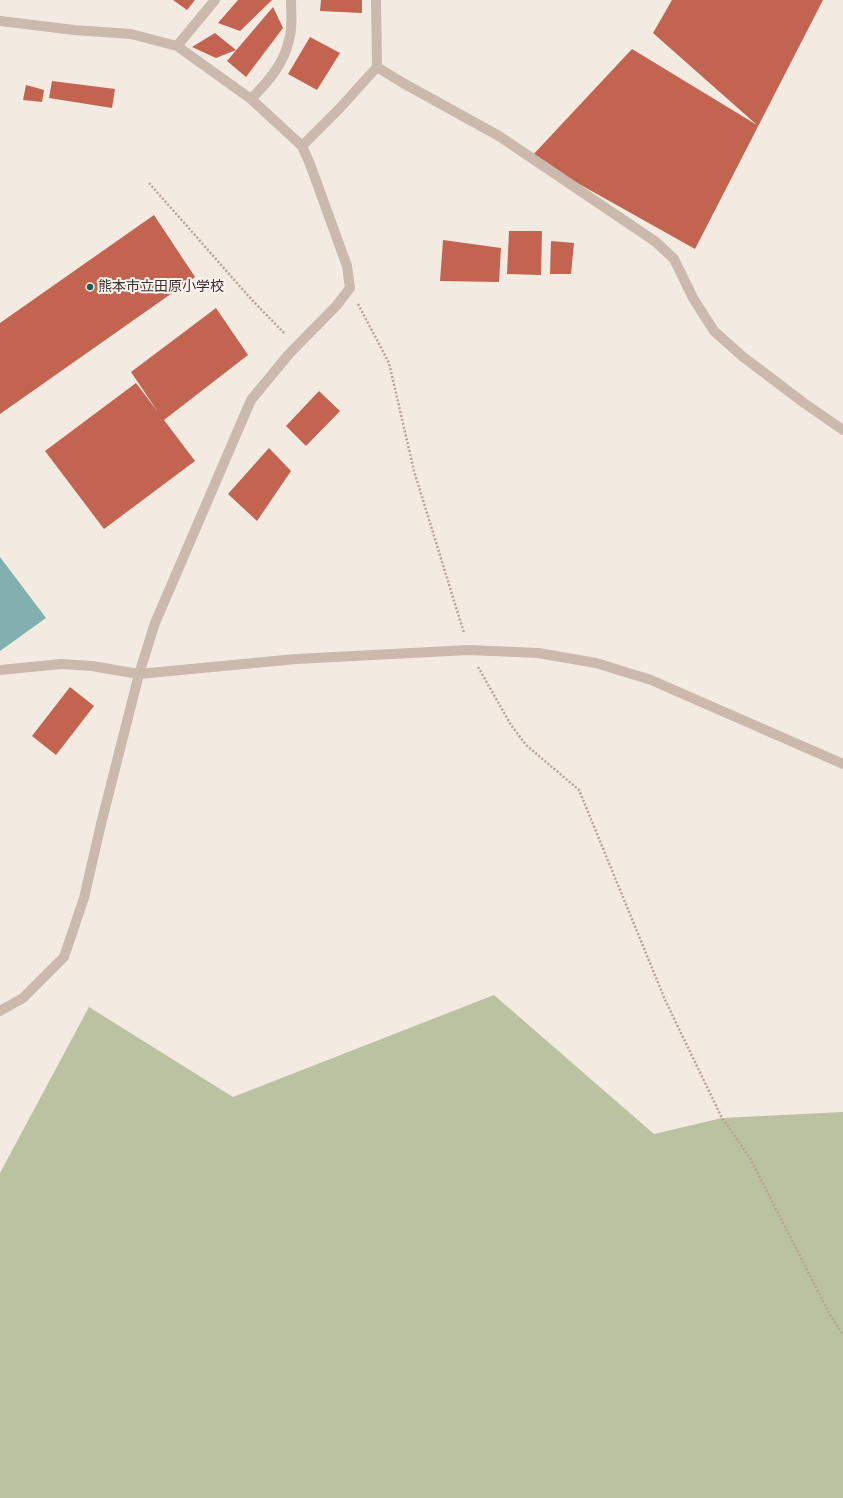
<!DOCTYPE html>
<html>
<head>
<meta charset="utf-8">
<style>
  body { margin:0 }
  canvas { display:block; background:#f3eae2 }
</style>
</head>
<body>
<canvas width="843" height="1498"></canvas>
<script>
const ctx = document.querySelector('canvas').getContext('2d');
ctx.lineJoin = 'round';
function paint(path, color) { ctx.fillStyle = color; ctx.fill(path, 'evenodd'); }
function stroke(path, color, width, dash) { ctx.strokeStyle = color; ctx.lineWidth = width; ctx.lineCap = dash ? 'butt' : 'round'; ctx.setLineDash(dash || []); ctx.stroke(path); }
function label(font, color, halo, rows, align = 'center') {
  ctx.font = font + ' Manrope,"Noto Sans JP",sans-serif'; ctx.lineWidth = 4; ctx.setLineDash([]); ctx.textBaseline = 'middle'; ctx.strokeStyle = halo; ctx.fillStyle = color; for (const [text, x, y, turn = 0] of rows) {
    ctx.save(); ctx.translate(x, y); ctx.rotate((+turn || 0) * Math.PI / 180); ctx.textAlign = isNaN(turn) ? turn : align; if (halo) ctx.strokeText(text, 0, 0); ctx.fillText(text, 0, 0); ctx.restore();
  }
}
const green = new Path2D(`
  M 494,995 L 654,1134 L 722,1118 L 843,1112 L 843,1498 L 0,1498 L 0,1173 L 89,1007 L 233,1097 Z`);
const water = new Path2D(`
  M 0,557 L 46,618 L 0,651 Z`);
const building = new Path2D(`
  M 173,0 L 195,0 L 187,10 Z
  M 238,0 L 272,0 L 240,31 L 218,23 Z
  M 321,0 L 362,0 L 362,13 L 320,11 Z
  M 672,0 L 823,0 L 695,249 L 531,157 L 632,49 L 757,125 L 653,33 Z
  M 273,7 L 283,28 L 246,77 L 227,61 Z
  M 215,33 L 236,50 L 216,58 L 192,47 Z
  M 310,37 L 340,53 L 317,90 L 288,74 Z
  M 52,81 L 115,89 L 112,108 L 49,98 Z
  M 26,85 L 44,90 L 42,102 L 23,100 Z
  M 154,215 L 195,277 L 0,414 L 0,323 Z
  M 509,231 L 542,231 L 541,275 L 507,274 Z
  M 443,240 L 501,248 L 499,282 L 440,281 Z
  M 551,241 L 574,243 L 571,274 L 550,274 Z
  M 216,308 L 248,355 L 164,420 L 195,461 L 104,529 L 45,451 L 136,383 L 158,412 L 131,372 Z
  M 319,391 L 340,411 L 306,446 L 286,426 Z
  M 269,448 L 291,471 L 257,521 L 228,494 Z
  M 70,687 L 94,706 L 56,755 L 32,736 Z`);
const path = new Path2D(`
  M 149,183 L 252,300 L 285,334
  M 358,304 L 389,363 L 414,471 L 464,633
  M 478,667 L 511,725 L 526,745 L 579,790 L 666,1002 L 722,1118 L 750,1158 L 829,1313 L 843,1335`);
const minor = new Path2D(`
  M 0,21 L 74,30 L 131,34 L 177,46 L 251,99 L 302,146
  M 177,46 L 215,0
  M 377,67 L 403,83 L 499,136 L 656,242 L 674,259 L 693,298 L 714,331 L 742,356 L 804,403 L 843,430
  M 251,99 C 267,83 284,64 289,40 C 293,28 291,13 291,0
  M 0,670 L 61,664 L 92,666 L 139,674
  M 0,1011 L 23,998 L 64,957 L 84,898 L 101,824 L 139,674 L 155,623 L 251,400 L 289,354 L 337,305 L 350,288 L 347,266 L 310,164 L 302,146 L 339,109 L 377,67 L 376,0`);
const tertiary = new Path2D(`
  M 139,674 L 296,659 L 469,650 L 538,653 L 596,663 L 651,680 L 843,764`);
const markers = [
  [90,287,4,"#225b5b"]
];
const poiNames = [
  ["熊本市立田原小学校",98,287]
];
paint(green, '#bac2a1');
paint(water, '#81b0ae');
paint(building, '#c26450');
stroke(path, '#b7a397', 2.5, [2, 2]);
stroke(minor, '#cbb9ad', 10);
stroke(tertiary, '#cbb9ad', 10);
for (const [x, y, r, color] of markers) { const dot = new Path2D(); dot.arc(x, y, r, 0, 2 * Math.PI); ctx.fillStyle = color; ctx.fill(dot); stroke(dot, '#faf4ee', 1.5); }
label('14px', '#3a2f2c', '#faf4ee', poiNames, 'left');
</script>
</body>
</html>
